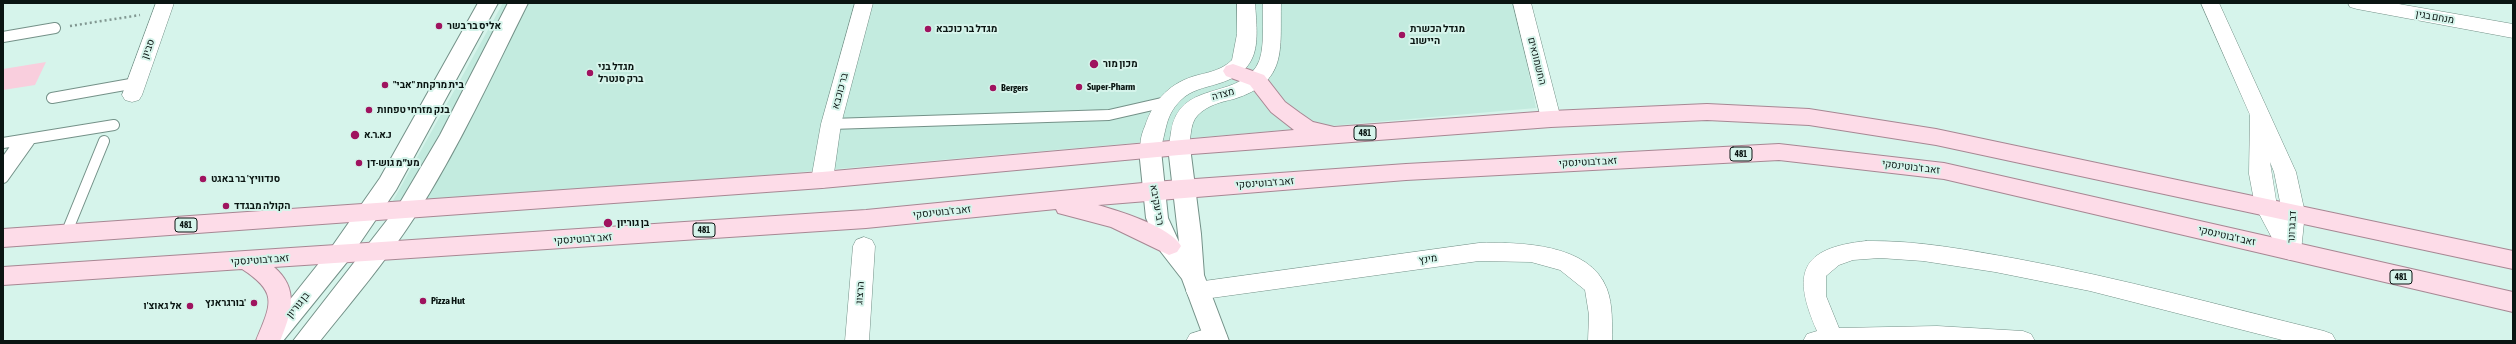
<!DOCTYPE html>
<html>
<head>
<meta charset="utf-8">
<style>
  body { margin:0 }
  #map { position:relative; width:2516px; height:344px; overflow:hidden; background:#d6f4eb; font-family:"Asap Condensed",sans-serif }
  canvas { display:block }
  .frame { position:absolute; inset:0; border:4px solid #0a1512; pointer-events:none }
</style>
</head>
<body>
<div id="map">
<canvas width="2516" height="344"></canvas>
<div class="frame"></div>
</div>
<script>
const ctx = document.querySelector('canvas').getContext('2d');
ctx.lineJoin = 'round';
function paint(path, color) { ctx.fillStyle = color; ctx.fill(path, 'evenodd'); }
function stroke(path, color, width, dash) { ctx.strokeStyle = color; ctx.lineWidth = width; ctx.lineCap = dash ? 'butt' : 'round'; ctx.setLineDash(dash || []); ctx.stroke(path); }
function label(font, color, halo, rows, align = 'center') {
  ctx.font = font + ' "Asap Condensed",Heebo,sans-serif'; ctx.lineWidth = 4; ctx.setLineDash([]); ctx.textBaseline = 'middle'; ctx.strokeStyle = halo; ctx.fillStyle = color; for (const [text, x, y, turn = 0] of rows) {
    ctx.save(); ctx.translate(x, y); ctx.rotate((+turn || 0) * Math.PI / 180); ctx.textAlign = isNaN(turn) ? turn : align; if (halo) ctx.strokeText(text, 0, 0); ctx.fillText(text, 0, 0); ctx.restore();
  }
}
const built = new Path2D(`
  M 503,3 L 1514,3 L 1536,108 L 389,208 Z`);
const green = new Path2D(`
  M 46,62 L 35,85 L 3,90 L 3,69 Z`);
const path = new Path2D(`
  M 70,26 L 140,15`);
const lane = new Path2D(`
  M 3,37 L 55,28
  M 52,98 L 136,83
  M 831,124 L 1109,115 L 1166,102
  M 3,143 L 114,125
  M 3,165 L 20,141
  M 3,178 L 30,140
  M 66,234 L 104,141`);
const street = new Path2D(`
  M 156,3 L 174,3 L 142,95 L 139,100 L 132,102 L 125,100 L 122,95 Z
  M 855,3 L 873,3 L 841,124 L 833,180 L 829,186 L 822,188 L 815,186 L 811,180 L 821,124 Z
  M 1237,3 L 1255,3 C 1258,43 1262,71 1217,84 C 1204,88 1191,90 1181,100 C 1162,118 1168,136 1157,155 L 1150,158 L 1143,155 C 1138,147 1141,135 1145,126 C 1154,99 1171,82 1198,75 C 1211,72 1223,69 1232,60 L 1237,34 Z
  M 1263,3 L 1281,3 C 1280,50 1288,82 1234,99 C 1221,102 1208,105 1198,115 C 1188,125 1193,141 1186,152 L 1179,155 L 1172,152 C 1168,145 1170,140 1171,132 C 1179,80 1234,100 1256,67 C 1266,53 1262,20 1263,3 Z
  M 1513,3 L 1531,3 L 1561,119 L 1558,124 L 1551,126 L 1544,124 L 1541,119 Z
  M 2201,3 L 2219,3 L 2296,172 L 2305,213 L 2301,251 L 2298,257 L 2290,260 L 2282,257 L 2255,206 L 2249,174 L 2250,115 ZM 2270,162 L 2274,172 L 2283,217 L 2277,206 Z
  M 2348,3 L 2393,3 L 2513,24 L 2513,38 L 2357,9 L 2350,7 Z
  M 864,237 L 872,240 L 875,246 L 869,341 L 845,341 L 853,246 L 856,240 Z
  M 1866,241 C 1917,240 1968,250 2018,259 C 2121,278 2222,306 2324,331 L 2332,334 L 2336,341 L 2286,341 L 2090,291 L 1995,272 L 1923,261 L 1880,258 L 1853,260 L 1839,265 L 1826,276 L 1826,296 L 1839,328 L 1937,326 L 2023,331 L 2031,334 L 2035,341 L 1803,341 L 1807,334 L 1817,331 C 1792,274 1799,248 1866,241 Z
  M 1479,243 C 1519,242 1590,243 1607,289 C 1613,305 1612,324 1612,341 L 1588,341 L 1589,315 L 1585,290 L 1560,270 L 1531,262 L 1479,261 L 1197,300 L 1189,297 L 1186,291 L 1189,285 L 1197,282 Z
  M 1215,326 L 1223,329 L 1227,336 L 1224,341 L 1186,341 L 1190,334 Z`);
const secondary = new Path2D(`
  M 478,3 L 498,3 L 396,190 L 347,262 L 283,341 L 257,341 L 331,248 L 380,178 Z
  M 508,3 L 528,3 C 492,75 458,150 414,218 C 386,261 352,301 320,341 L 293,341 L 398,206 L 440,135 Z
  M 1179,139 L 1187,141 L 1190,147 L 1201,234 L 1204,275 L 1229,341 L 1205,341 L 1182,279 L 1161,252 L 1146,218 L 1139,150 L 1142,144 L 1150,142 L 1158,144 L 1161,150 L 1168,218 L 1179,242 L 1168,147 L 1171,141 Z`);
const primary = new Path2D(`
  M 1233,64 L 1264,75 L 1285,102 L 1300,113 L 1313,122 L 1334,127 L 1551,111 L 1707,104 L 1809,109 L 1936,129 L 2513,251 L 2513,269 L 1936,145 L 1809,125 L 1707,120 L 1551,127 L 1179,155 L 822,188 L 3,247 L 3,229 L 822,172 L 1294,130 L 1271,112 L 1250,85 L 1226,76 L 1223,71 L 1226,66 Z
  M 1779,144 L 1944,163 L 2513,292 L 2513,312 L 1944,179 L 1779,160 L 1406,180 L 1098,205 C 1119,211 1171,227 1181,246 L 1177,252 L 1169,255 L 1111,227 L 1058,213 L 1056,209 L 866,228 L 274,267 C 300,289 291,314 280,341 L 256,341 C 271,304 279,293 242,269 L 3,285 L 3,267 L 866,210 L 1153,182 L 1406,164 Z`);
const markers = [
  [439,26,4,"#9f135f"],
  [928,29,4,"#9f135f"],
  [1402,35,4,"#9f135f"],
  [1094,64,5,"#9f135f"],
  [590,73,4,"#9f135f"],
  [385,85,4,"#9f135f"],
  [1079,87,4,"#9f135f"],
  [993,88,4,"#9f135f"],
  [369,110,4,"#9f135f"],
  [355,135,5,"#9f135f"],
  [359,163,4,"#9f135f"],
  [203,179,4,"#9f135f"],
  [226,206,4,"#9f135f"],
  [608,223,5,"#9f135f"],
  [423,301,4,"#9f135f"],
  [254,303,4,"#9f135f"],
  [190,306,4,"#9f135f"]
];
const shields = [
  [1365,133,22],
  [1741,154,22],
  [186,225,22],
  [704,230,22],
  [2401,277,22]
];
const shieldNames = [
  ["481",1365,133],
  ["481",1741,154],
  ["481",186,225],
  ["481",704,230],
  ["481",2401,277]
];
const streetNames = [
  ["מנחם בגין",2435,17,10],
  ["סביון",148,49,-70],
  ["החשמונאים",1537,61,76],
  ["בר כוכבא",840,91,-75],
  ["מצדה",1223,94,-16],
  ["זאב ז'בוטינסקי",1588,162,-3],
  ["זאב ז'בוטינסקי",1911,167,7],
  ["זאב ז'בוטינסקי",1265,183,-4],
  ["רבי עקיבא",1157,205,80],
  ["זאב ז'בוטינסקי",942,212,-6],
  ["דב גרונר",2292,227,-87],
  ["זאב ז'בוטינסקי",2227,236,13],
  ["זאב ז'בוטינסקי",583,239,-4],
  ["מינץ",1428,259,-8],
  ["זאב ז'בוטינסקי",260,260,-4],
  ["הרצוג",860,293,-86],
  ["בן גוריון",298,305,-51]
];
const poiNames = [
  ["אליס בר בשר",447,26],
  ["מגדל בר כוכבא",936,29],
  ["מגדל הכשרת",1410,29],
  ["היישוב",1410,41],
  ["מכון מור",1103,64],
  ["מגדל בני",598,67],
  ["ברק סנטרל",598,79],
  ["\"בית מרקחת \"אבי",393,85],
  ["Super-Pharm",1087,87],
  ["Bergers",1001,88],
  ["בנק מזרחי טפחות",377,110],
  ["נ.א.ר.א",364,135],
  ["מע״מ גוש-דן",367,163],
  ["סנדוויץ' בר באגט",211,179],
  ["הקולה מבגדד",234,206],
  ["בן גוריון",617,223],
  ["Pizza Hut",431,301],
  ["בורגראנץ'",246,303,"right"],
  ["אל גאוצ'ו",182,306,"right"]
];
paint(built, '#c3ebdf');
paint(green, '#f9cedd');
stroke(lane, '#749188', 12);
stroke(street, '#749188', 1);
stroke(secondary, '#749188', 2);
stroke(primary, '#a78793', 2);
stroke(path, '#819791', 2.5, [2, 3]);
stroke(lane, '#fff', 10);
paint(street, '#fff');
paint(secondary, '#fff');
paint(primary, '#fddce8');
for (const [x, y, r, color] of markers) { const dot = new Path2D(); dot.arc(x, y, r, 0, 2 * Math.PI); ctx.fillStyle = color; ctx.fill(dot); stroke(dot, '#d6f4eb', 1.5); }
for (const [x, y, w] of shields) { const box = new Path2D(); box.roundRect(x - w / 2, y - 7, w, 14, 3); ctx.fillStyle = '#d6f4eb'; ctx.fill(box); stroke(box, '#0a1512', 1); }
label('bold 9px', '#0a1512', null, shieldNames);
label('10px', '#0a1512', '#d6f4eb', streetNames);
label('bold 10px', '#0a1512', '#d6f4eb', poiNames, 'left');
</script>
</body>
</html>
